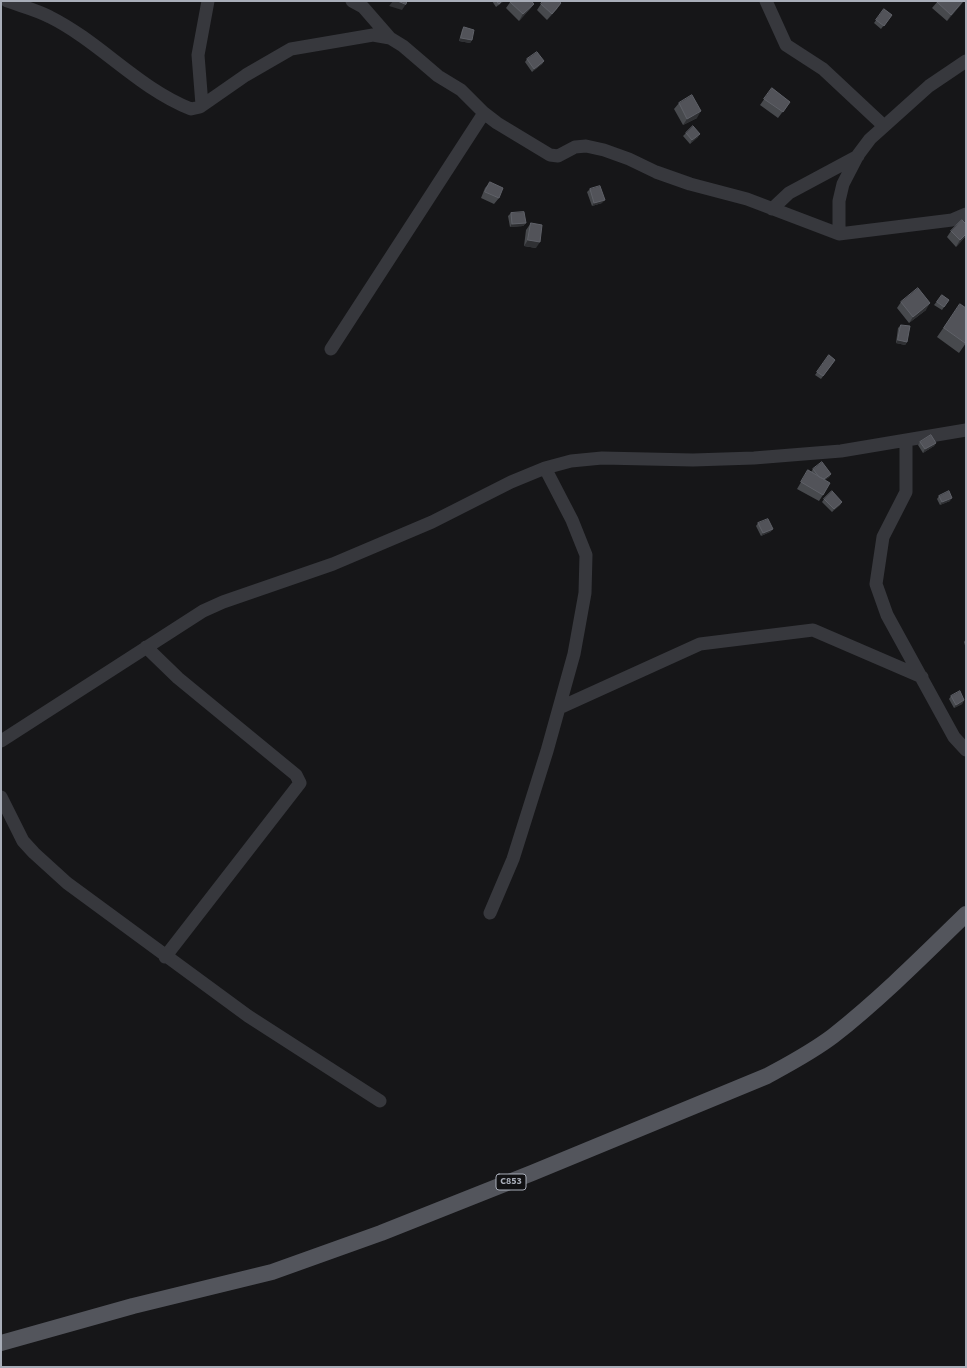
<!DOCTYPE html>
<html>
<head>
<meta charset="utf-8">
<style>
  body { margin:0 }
  #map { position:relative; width:967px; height:1368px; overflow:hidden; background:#161618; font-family:"Source Sans 3",sans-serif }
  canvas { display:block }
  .frame { position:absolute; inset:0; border:2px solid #a8adb8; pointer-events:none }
</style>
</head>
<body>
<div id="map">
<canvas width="967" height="1368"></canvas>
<div class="frame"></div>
</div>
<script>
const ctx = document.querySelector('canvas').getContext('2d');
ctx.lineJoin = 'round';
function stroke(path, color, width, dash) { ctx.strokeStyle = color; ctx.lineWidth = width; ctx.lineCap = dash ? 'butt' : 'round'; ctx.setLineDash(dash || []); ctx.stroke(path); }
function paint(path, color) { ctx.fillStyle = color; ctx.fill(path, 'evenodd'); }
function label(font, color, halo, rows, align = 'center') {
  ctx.font = font + ' "Source Sans 3",sans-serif'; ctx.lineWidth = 3.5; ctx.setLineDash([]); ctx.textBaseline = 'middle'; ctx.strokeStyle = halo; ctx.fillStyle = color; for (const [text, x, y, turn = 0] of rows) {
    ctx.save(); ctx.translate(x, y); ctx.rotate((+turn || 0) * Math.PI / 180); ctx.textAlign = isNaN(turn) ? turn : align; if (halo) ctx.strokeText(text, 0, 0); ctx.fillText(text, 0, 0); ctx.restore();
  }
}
const minor = new Path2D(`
  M 7,1 C 21,6 37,10 50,17 C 100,42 138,88 191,109 L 200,107 L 246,75 L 291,49 L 373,35 L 390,38 L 403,46 L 438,76 L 461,90 L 484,113 L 497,123 L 550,155 L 558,156 L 575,147 L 586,146 L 604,150 L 629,159 L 656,172 L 690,184 L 747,199 L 839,234 L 952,220 L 966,214
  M 352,1 L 363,7 L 390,38
  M 766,1 L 786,45 L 823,69 L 884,126
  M 202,105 L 198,55 L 208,1
  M 772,209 L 789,193 L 858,156
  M 839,234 L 839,201 L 843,184 L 858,155 L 870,139 L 929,86 L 966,61
  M 331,349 L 484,113
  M 906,441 L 906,492 L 883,537 L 876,584 L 887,615 L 954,737 L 966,750
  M 146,647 L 178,678 L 296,775 L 300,783 L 165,957
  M 559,708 L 700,644 L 813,630 L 922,677
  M 1,741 L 203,611 L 223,602 L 333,564 L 432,522 L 511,482 L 545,468 L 571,461 L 602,458 L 693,460 L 754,458 L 841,451 L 966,430
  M 1,797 L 23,841 L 34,853 L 67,883 L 248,1016 L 380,1101
  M 490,913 L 513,859 L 547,751 L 574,654 L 585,593 L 586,555 L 572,520 L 545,468`);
const major = new Path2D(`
  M 1,1343 L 133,1306 L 272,1272 L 381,1233 L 532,1173 L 767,1076 C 789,1064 812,1052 833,1036 C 880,999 923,956 966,914`);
const wall = new Path2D(`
  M 492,1 L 504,1 L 496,7 Z
  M 511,1 L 534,1 L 533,3 L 534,4 L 529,10 L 519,21 L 506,8 Z
  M 938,1 L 964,1 L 947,21 L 932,8 Z
  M 561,3 L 557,9 L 547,20 L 537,10 L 541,4 Z
  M 884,9 L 892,15 L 881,29 L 874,23 Z
  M 464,27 L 472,40 L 470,43 L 459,41 L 462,30 Z
  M 527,59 L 544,61 L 542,64 L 532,72 L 525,62 Z
  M 772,88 L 790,102 L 778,118 L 760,105 Z
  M 679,103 L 697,118 L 683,125 L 674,109 Z
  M 686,133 L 698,137 L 690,144 L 683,136 Z
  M 490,182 L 499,198 L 494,204 L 481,198 L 485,188 Z
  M 590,189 L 602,203 L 592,206 L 587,192 Z
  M 511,213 L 526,223 L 523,226 L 510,227 L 508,216 Z
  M 531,223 L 536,248 L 524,246 L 526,230 Z
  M 966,224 L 966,236 L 956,247 L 947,237 L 951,231 Z
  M 942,295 L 949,300 L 942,310 L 934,305 Z
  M 901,302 L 926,310 L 909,323 L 897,308 Z
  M 960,304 L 966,343 L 959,353 L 937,337 Z
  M 901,325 L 907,342 L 905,345 L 896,343 L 898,328 Z
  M 829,355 L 835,360 L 821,379 L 815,375 Z
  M 920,442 L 936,443 L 934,446 L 923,453 L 918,445 Z
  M 813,469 L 831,474 L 829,477 L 825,480 L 823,495 L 819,501 L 797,489 L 804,477 L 808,470 L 811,472 Z
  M 939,496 L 950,501 L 940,505 L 937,499 Z
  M 824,499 L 842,502 L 840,505 L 832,512 L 822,502 Z
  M 758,523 L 773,529 L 770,532 L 761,536 L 756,526 Z
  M 966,639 L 966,649 L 964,642 Z
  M 951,696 L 964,700 L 962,704 L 954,708 L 949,699 Z`);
const shadedWall = new Path2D(`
  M 393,1 L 398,1 L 406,4 L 402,10 L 389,6 Z
  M 502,1 L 504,1 L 496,7 Z
  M 963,1 L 964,1 L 947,21 L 951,15 Z
  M 561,3 L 557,9 L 547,20 L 552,14 Z
  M 534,4 L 529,10 L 519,21 L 523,14 Z
  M 461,38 L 472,40 L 470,43 L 459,41 Z
  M 544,61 L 542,64 L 532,72 L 534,69 Z
  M 701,111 L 697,118 L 683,125 L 687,119 Z
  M 700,134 L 698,137 L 690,144 L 692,140 Z
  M 605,200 L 602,203 L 592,206 L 594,203 Z
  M 526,223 L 523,226 L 510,227 L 512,224 Z
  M 966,234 L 966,236 L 956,247 L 960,240 Z
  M 528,240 L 540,242 L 536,248 L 524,246 Z
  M 930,303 L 926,310 L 909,323 L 913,317 Z
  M 898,340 L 907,342 L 905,345 L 896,343 Z
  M 936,443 L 934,446 L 923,453 L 925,449 Z
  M 831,474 L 829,477 L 820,484 L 822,481 Z
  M 952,498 L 950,501 L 940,505 L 942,502 Z
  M 842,502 L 840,505 L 832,512 L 834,509 Z
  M 773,529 L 770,532 L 761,536 L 763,533 Z
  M 964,700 L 962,704 L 954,708 L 956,705 Z`);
const building = new Path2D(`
  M 398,1 L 407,1 L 406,4 Z
  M 497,1 L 502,1 L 499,4 Z
  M 511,1 L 531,1 L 534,4 L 523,14 L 510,2 Z
  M 543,1 L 559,1 L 561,3 L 552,14 L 541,4 Z
  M 938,1 L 963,1 L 951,15 L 937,2 Z
  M 884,9 L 892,15 L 884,26 L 876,20 Z
  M 464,27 L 474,30 L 472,40 L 461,38 Z
  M 537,52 L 544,61 L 534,69 L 527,59 Z
  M 772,88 L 790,102 L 783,112 L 764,99 Z
  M 692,95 L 701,111 L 687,119 L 679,103 Z
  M 693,126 L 700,134 L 692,140 L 686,133 Z
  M 490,182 L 503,188 L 499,198 L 485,192 Z
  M 600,186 L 605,200 L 594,203 L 590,189 Z
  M 524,212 L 526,223 L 512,224 L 511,213 Z
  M 962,220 L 966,224 L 966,234 L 960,240 L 951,231 Z
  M 531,223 L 542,225 L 540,242 L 528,240 Z
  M 918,288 L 930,303 L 913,317 L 901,302 Z
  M 942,295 L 949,300 L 944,307 L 937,302 Z
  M 960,304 L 966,308 L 966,343 L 965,343 L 944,328 Z
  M 901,325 L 910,326 L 907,342 L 898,340 Z
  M 829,355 L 835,360 L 823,376 L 817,372 Z
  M 931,435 L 936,443 L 925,449 L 920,442 Z
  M 822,462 L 831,474 L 824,479 L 819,477 L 813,469 Z
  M 808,470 L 830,483 L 823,495 L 801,482 Z
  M 832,491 L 842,502 L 834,509 L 824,499 Z
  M 949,491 L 952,498 L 942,502 L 939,496 Z
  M 768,519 L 773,529 L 763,533 L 758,523 Z
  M 960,691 L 964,700 L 956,705 L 951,696 Z`);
const shields = [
  [511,1182,30]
];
const shieldNames = [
  ["C853",511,1182]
];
stroke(minor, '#37383d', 13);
stroke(major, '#53555c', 16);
paint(wall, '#47494d');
paint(shadedWall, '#2f3033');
paint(building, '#525359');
stroke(building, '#5f6168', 1);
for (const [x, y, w] of shields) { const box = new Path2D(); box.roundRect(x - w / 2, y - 8, w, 16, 3); ctx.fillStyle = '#111113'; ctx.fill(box); stroke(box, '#a8adb8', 1); }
label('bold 10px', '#a8adb8', null, shieldNames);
</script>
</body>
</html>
